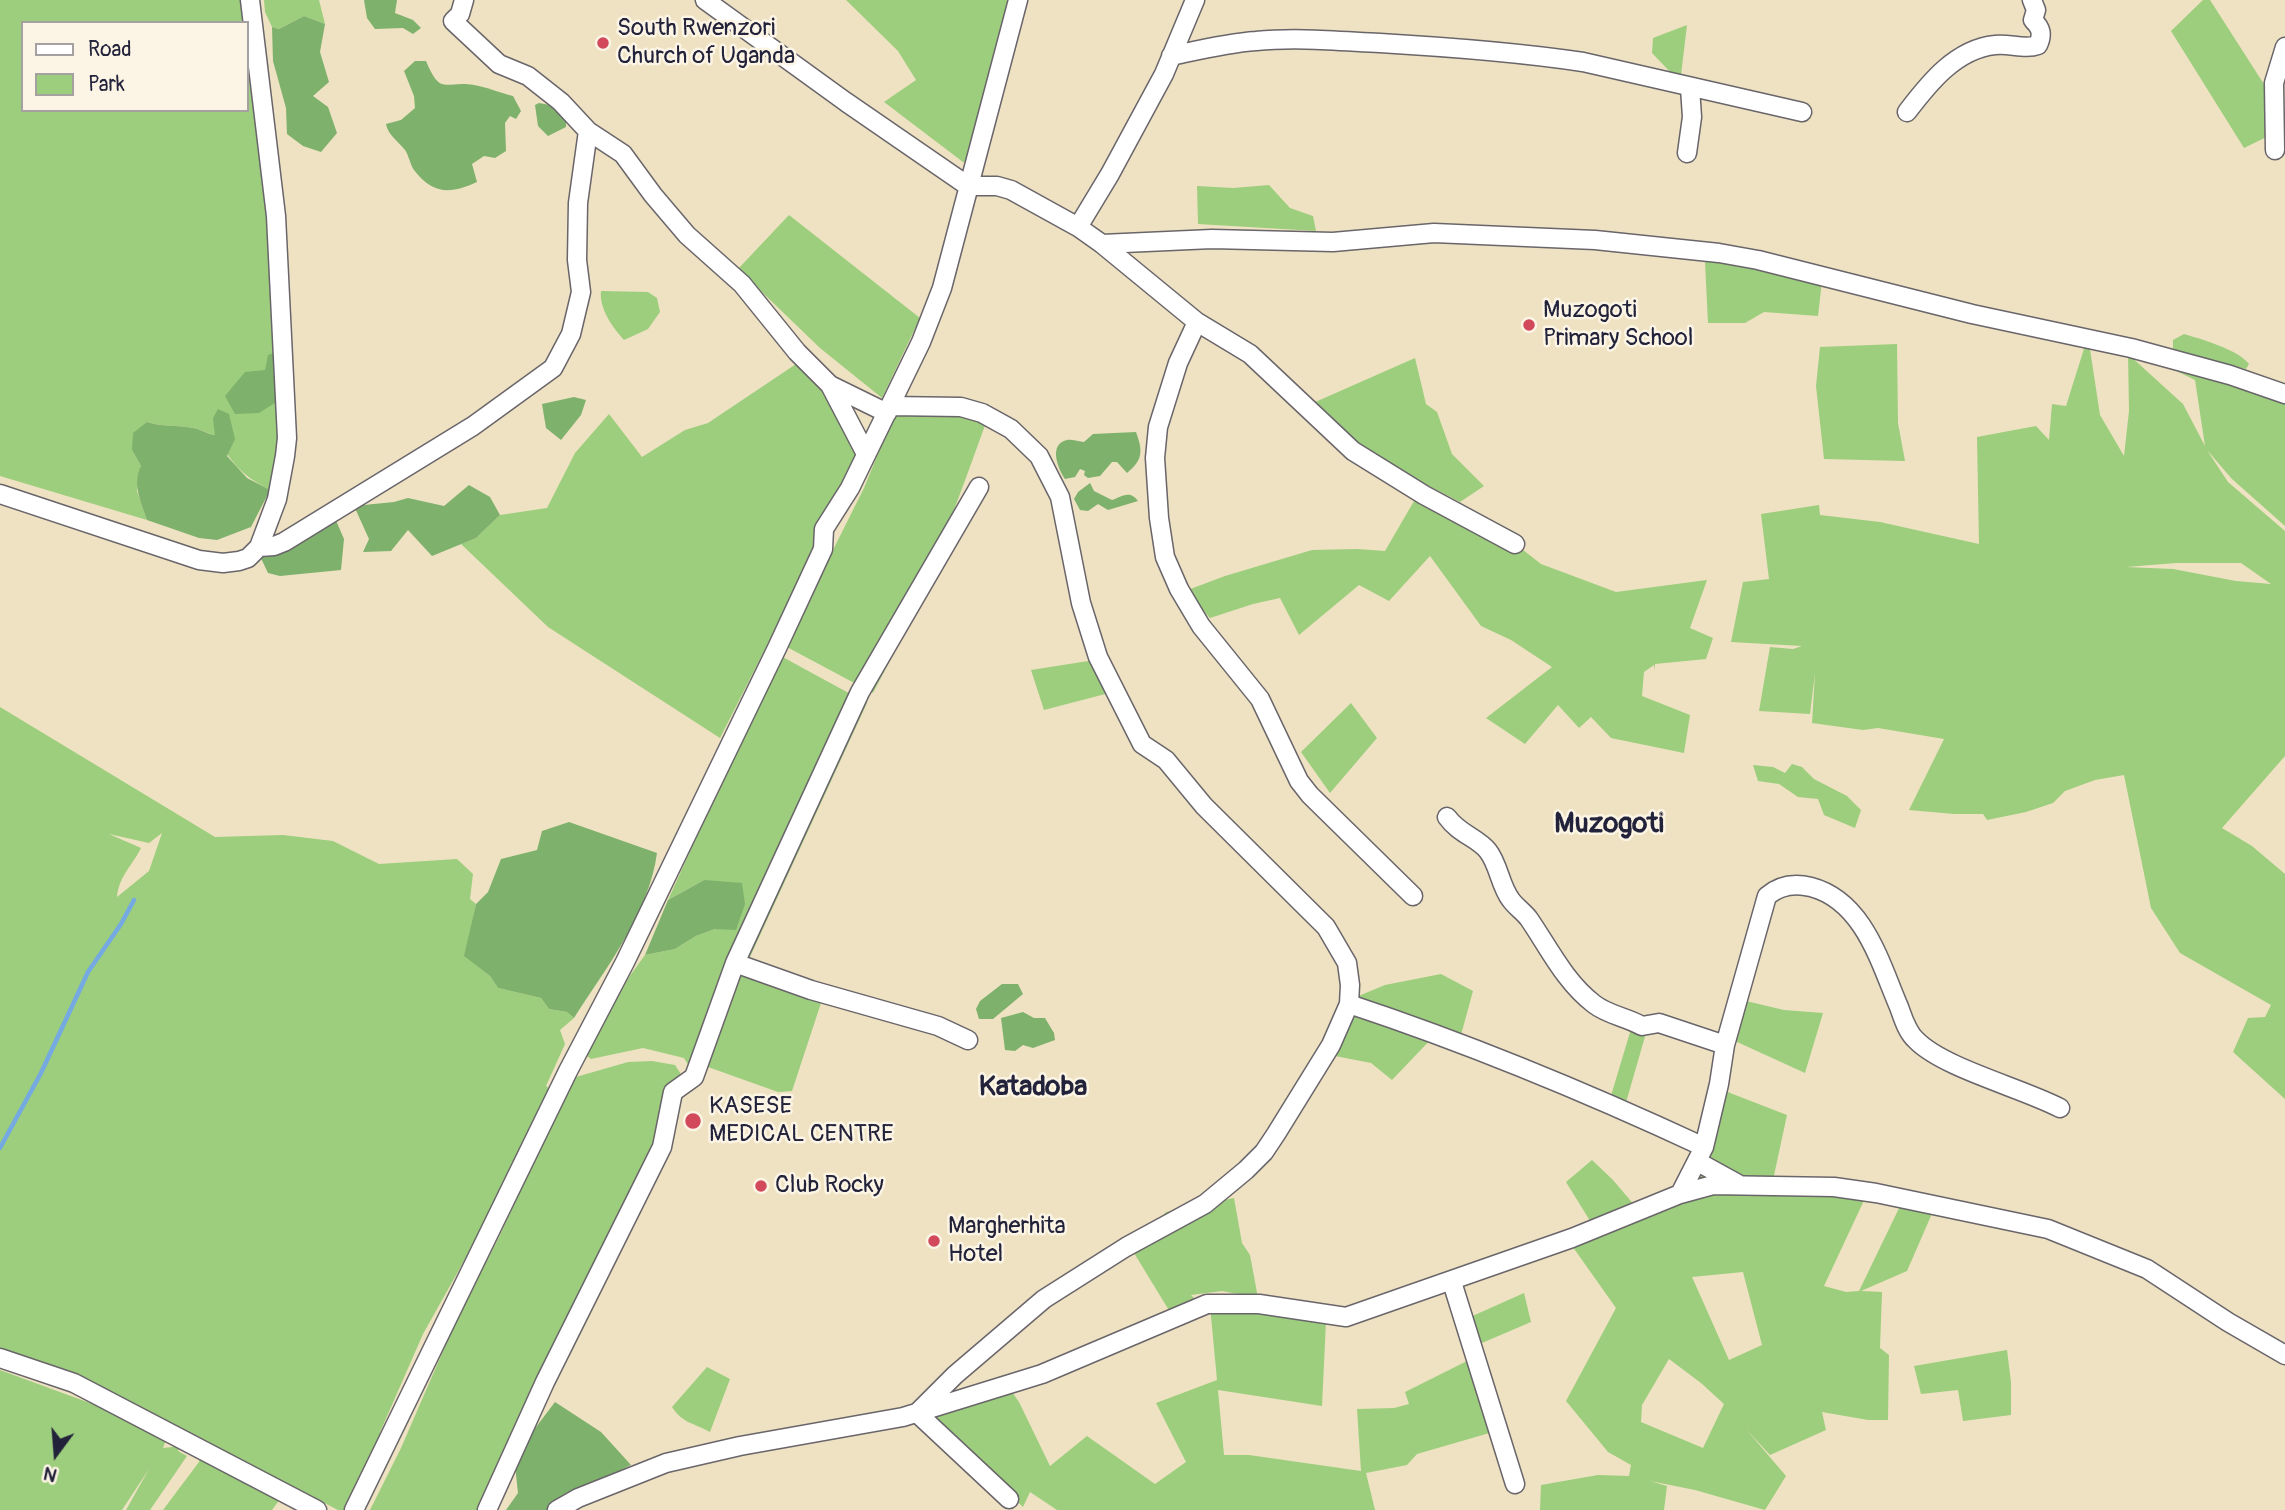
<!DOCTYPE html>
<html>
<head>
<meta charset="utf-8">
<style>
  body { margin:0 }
  #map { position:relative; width:2285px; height:1510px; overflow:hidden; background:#eee2c2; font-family:Pangolin,sans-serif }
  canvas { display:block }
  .legend { position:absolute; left:21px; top:21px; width:228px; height:91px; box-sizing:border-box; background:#fcf5e5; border:2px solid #a5a1a1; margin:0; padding:9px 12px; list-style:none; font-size:21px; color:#22223b }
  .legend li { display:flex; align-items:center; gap:14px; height:35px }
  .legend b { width:35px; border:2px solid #a5a1a1 }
  .north { position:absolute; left:21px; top:1419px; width:70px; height:70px; -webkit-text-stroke:5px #fcf5e5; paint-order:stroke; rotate:196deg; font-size:19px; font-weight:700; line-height:28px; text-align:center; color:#22223b }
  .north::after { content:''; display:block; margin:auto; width:24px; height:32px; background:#22223b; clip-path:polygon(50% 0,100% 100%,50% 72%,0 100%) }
</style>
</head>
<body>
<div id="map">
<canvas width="2285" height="1510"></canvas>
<ul class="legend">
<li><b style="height:9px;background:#fff"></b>Road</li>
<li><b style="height:19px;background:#9dce7d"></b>Park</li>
</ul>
<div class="north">N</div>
</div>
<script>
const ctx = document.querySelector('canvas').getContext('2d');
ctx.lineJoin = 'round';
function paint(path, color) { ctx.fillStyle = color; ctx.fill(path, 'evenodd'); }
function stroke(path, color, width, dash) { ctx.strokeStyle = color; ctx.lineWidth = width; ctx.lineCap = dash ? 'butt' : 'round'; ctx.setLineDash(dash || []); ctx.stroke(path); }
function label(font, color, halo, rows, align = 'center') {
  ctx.font = font + ' Pangolin,sans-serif'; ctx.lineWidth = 5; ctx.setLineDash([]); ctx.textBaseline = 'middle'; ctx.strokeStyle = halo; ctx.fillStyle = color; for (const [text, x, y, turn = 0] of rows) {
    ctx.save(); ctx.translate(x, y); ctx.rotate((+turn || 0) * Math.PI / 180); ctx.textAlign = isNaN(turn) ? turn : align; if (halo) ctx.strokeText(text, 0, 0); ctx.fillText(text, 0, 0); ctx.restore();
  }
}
const green = new Path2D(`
  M 0,0 L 248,0 L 273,187 L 281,399 L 286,403 L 270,490 C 241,475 232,463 215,435 C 207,434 201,429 193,428 C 177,425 163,427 147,422 L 132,450 L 141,466 L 137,491 L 147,520 L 0,476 ZM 23,23 L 247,23 L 247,110 L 23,110 Z
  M 264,0 L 319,0 L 325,24 L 304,16 L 279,29 L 272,27 L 265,12 Z
  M 846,0 L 1012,0 L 971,162 L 963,162 L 884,102 L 916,80 L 898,51 Z
  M 2203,0 L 2210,0 L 2285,117 L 2285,128 L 2244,148 L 2171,31 Z
  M 1687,25 L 1681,75 L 1674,76 L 1652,53 L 1653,38 Z
  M 1269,185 L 1290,208 L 1313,216 L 1316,231 L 1198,224 L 1197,186 L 1233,188 Z
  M 789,215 L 920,318 L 882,398 L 820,348 L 738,269 Z
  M 1746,259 L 1822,281 L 1818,316 L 1764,312 L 1745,323 L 1708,323 L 1705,262 Z
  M 601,291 L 648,292 L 657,298 L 660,312 L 648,329 L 624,340 C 612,327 599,308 601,291 Z
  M 2184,334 C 2201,339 2239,350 2249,364 L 2246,369 L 2173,350 L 2173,340 Z
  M 2088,336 L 2100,415 L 2124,456 L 2129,411 L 2128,354 L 2183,404 L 2205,446 L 2195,380 L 2125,346 L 2285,400 L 2285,526 L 2232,479 L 2207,450 L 2228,482 L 2285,531 L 2285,756 L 2222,828 L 2252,846 L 2285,874 L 2285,1099 L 2233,1052 L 2248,1018 L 2265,1017 L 2271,1005 L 2180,953 L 2151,908 L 2124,775 L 2095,780 L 2065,791 L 2053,803 L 2026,812 L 1987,820 L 1983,814 L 1954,814 L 1909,810 L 1944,739 L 1878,728 L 1863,730 L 1812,723 L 1815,673 L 1810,714 L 1759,711 L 1770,647 L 1793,649 L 1802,646 L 1731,642 L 1743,582 L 1769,579 L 1761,514 L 1819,505 L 1820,515 L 1880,522 L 1979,544 L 1977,437 L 2036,426 L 2049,440 L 2052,404 L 2066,406 ZM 2176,563 L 2241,563 L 2271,584 L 2236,581 L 2173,569 L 2126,567 Z
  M 1897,344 L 1898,423 L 1905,461 L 1824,459 L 1816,386 L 1820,347 Z
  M 808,356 L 849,428 L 859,464 L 720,738 L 548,627 L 461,544 L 476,538 L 500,515 L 547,508 L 575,453 L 609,414 L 642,457 L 685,430 L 708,423 Z
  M 1415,358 L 1426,404 L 1437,412 L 1452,454 L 1484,486 L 1460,502 L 1392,467 L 1359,445 L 1313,403 Z
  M 897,407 L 991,409 C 956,505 922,603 873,693 L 785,646 L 864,488 Z
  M 1421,489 L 1509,539 L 1541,564 L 1616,592 L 1707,580 L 1690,628 L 1713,638 L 1706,659 L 1655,664 L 1655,670 L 1654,665 L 1644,672 L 1642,696 L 1690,715 L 1684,753 L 1611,738 L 1591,717 L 1579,728 L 1558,705 L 1525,744 L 1486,718 L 1552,667 L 1511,640 L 1481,626 L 1430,556 L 1389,601 L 1359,585 L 1299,635 L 1280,598 L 1253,604 L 1210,618 L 1185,591 L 1225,576 L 1312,550 L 1357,549 L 1385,551 Z
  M 779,655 L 867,703 L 744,970 L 822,1000 L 792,1091 L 778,1092 L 708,1067 L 701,1085 L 684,1058 L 643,1048 L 591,1059 L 587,1056 L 589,1046 L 629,977 L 645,955 L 675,949 L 696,936 L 715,929 L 736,929 L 704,880 L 668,900 Z
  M 1101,659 L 1113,692 L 1044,710 L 1031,670 Z
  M 1351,703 L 1377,738 L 1330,793 L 1301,752 Z
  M 0,707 L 215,837 L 283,835 L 333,841 L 379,864 L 457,859 L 473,874 L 470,899 L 476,904 L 465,956 L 490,976 L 498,988 L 541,998 L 549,1009 L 567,1012 L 574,1018 L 560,1030 L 565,1044 L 546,1086 L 552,1090 L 469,1252 L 423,1334 L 381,1430 L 353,1510 L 338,1510 L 103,1389 L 0,1353 ZM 162,833 L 149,871 L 117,897 C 119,876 132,866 141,848 L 109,834 L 149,843 Z
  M 1792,764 L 1802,767 L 1814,779 L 1847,796 L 1861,810 L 1855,828 L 1824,815 L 1818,799 L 1798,797 L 1779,784 L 1758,781 L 1753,765 L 1773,767 L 1785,773 Z
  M 1441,974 L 1473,991 L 1461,1035 L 1440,1026 L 1354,1001 L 1356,997 L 1385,985 Z
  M 1746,1001 L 1784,1010 L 1823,1013 L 1805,1073 L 1735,1041 Z
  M 1351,1009 L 1435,1035 L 1392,1080 L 1371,1063 L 1330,1055 Z
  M 1634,1019 L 1650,1019 L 1621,1120 L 1610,1099 Z
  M 652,1061 L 675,1065 L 686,1082 L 682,1100 L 483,1510 L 370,1510 L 401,1448 L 456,1321 L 499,1237 L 560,1105 L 576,1077 L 628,1062 Z
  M 1725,1091 L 1787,1115 L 1773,1180 L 1689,1190 Z
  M 1592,1160 L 1613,1180 L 1636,1207 L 1592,1224 L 1566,1182 Z
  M 1707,1188 L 1867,1194 L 1824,1286 L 1846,1292 L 1859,1291 L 1902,1202 L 1934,1209 L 1907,1271 L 1861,1291 L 1882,1292 L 1880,1348 L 1889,1355 L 1888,1420 L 1868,1420 L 1822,1412 L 1826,1430 L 1770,1455 L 1746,1429 L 1786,1476 L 1765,1510 L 1695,1490 L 1650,1481 L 1667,1486 L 1664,1510 L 1540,1510 L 1541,1485 L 1598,1475 L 1629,1476 L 1631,1465 L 1608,1452 L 1566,1401 L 1616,1308 L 1570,1243 L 1671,1209 ZM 1743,1272 L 1762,1345 L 1729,1360 L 1692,1277 ZM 1669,1359 L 1701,1383 L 1724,1404 L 1703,1448 L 1641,1422 L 1642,1405 Z
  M 1234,1198 L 1242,1243 L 1250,1255 L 1258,1298 L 1222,1291 L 1191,1295 L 1195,1299 L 1170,1312 L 1131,1248 L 1166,1212 Z
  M 1524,1293 L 1531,1322 L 1475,1346 L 1468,1318 Z
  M 1210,1306 L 1326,1321 L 1322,1406 L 1218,1390 L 1224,1455 L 1249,1455 L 1361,1471 L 1357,1409 L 1394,1408 L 1409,1404 L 1405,1392 L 1469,1360 L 1493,1432 L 1417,1454 L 1407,1465 L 1366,1473 L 1375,1510 L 1057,1510 L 1030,1492 L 1023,1507 L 925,1414 L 1010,1389 L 1019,1402 L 1050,1466 L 1087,1436 L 1155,1484 L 1186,1462 L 1156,1403 L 1217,1380 Z
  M 2007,1350 L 2011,1382 L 2011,1415 L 1963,1421 L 1958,1390 L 1921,1394 L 1914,1366 Z
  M 707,1367 L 730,1379 L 710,1432 C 694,1423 682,1423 672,1407 Z
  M 0,1370 L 139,1421 L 167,1437 L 163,1448 L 181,1446 L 178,1451 L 187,1456 L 150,1510 L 126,1510 L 149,1469 L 122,1510 L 0,1510 Z
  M 200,1456 L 283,1495 L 272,1510 L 163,1510 L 199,1462 Z`);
const forest = new Path2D(`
  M 364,0 L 397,0 L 395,13 L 413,20 L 421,28 L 413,34 L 403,28 L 375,29 L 367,18 Z
  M 304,16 L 325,24 L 320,52 L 329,82 L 313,96 L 328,107 L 337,133 L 321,152 L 303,146 L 287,134 L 286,108 L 273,61 L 272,27 L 279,29 Z
  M 415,61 L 426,61 C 441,97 445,80 474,85 C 487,87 500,93 513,96 L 521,111 L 516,119 L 510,116 L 505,123 L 506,151 L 495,158 L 484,156 L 472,164 L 477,182 C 451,194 433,195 414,170 C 410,164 409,156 405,150 C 398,141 388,135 386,124 L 401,120 L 415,108 L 414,96 L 404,71 Z
  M 539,103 L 555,106 L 566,115 L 566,127 L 548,136 L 538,126 L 535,105 Z
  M 276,352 L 281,399 L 259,413 L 235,414 L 225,396 L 245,372 L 265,370 L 268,355 Z
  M 574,397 L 586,400 L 581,415 L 561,440 L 546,428 L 542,404 Z
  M 218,409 L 229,414 L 235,439 L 227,456 L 247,478 L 270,490 L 251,527 L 217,540 L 199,538 L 147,520 C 141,502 132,484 141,466 L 132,450 L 133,433 L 147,422 C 162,427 177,425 193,428 C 201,429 206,434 215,435 L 213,418 Z
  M 1136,432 C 1143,451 1143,460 1127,473 L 1117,462 L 1112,462 L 1100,476 L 1088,478 L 1084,475 L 1085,471 L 1080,469 L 1075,477 L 1065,479 C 1058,469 1048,444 1067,440 C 1072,439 1079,442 1084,442 L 1093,434 Z
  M 1090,483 L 1094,491 L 1112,500 C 1123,496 1130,490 1138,501 L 1108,510 L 1098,504 L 1088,511 L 1080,510 L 1074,499 L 1078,492 Z
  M 469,485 L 490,497 L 500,515 L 476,538 L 432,556 L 408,530 L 391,551 L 363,552 L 369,539 L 354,506 L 394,502 L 408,498 L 444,506 Z
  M 331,509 L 344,539 L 341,570 L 280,576 L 268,573 L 259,554 Z
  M 569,822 L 657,853 C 649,913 606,968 574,1018 L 567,1012 L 549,1009 L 541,998 L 498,988 L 490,976 L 464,956 L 476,904 L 488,892 L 501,859 L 537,850 L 542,831 Z
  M 704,880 L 742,883 L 745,904 L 736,930 L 715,929 L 696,936 L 675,949 L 645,955 L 668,900 Z
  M 1002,984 L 1018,984 L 1023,994 L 993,1019 L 979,1019 L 976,1009 L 980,1001 Z
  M 1023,1012 L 1034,1018 L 1045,1018 L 1054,1033 L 1055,1040 L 1033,1048 L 1023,1045 L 1015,1051 L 1005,1050 L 1001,1018 Z
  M 555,1402 L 601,1432 L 631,1465 L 573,1494 L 548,1510 L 506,1510 L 518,1493 L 515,1465 L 530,1435 Z`);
const stream = new Path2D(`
  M 0,1148 L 41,1073 L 88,972 L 121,924 L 134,900`);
const street = new Path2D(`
  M 464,0 L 460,14 L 453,21 L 499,64 L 528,76 L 561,102 L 588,131 L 623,154 L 653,195 L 687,235 L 742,284 L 797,352 L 830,385 L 866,454
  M 705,0 L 846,102 L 968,186 L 997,186 L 1011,190 L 1078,227 L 1102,244 L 1197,322 L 1250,354 L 1353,451 L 1424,495 L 1515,544
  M 1171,56 C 1199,50 1227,43 1256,41 C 1297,37 1339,41 1380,43 C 1448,47 1516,52 1583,62 L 1802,112
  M 1907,112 C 1929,83 1956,49 1995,45 C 2009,43 2025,50 2038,45 C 2043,34 2041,28 2033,20 L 2036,10 L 2032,0
  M 2275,150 L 2274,83 L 2285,47
  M 1687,153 L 1692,117 L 1690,88
  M 1078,227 L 1110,174 L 1164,74 L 1195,0
  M 1102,244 L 1212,239 L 1333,242 L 1434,233 L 1595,240 L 1719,253 L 1758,260 L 1972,314 L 2131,348 L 2230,375 L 2285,394
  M 1197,322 L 1178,363 L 1158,427 L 1155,458 L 1159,518 L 1165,557 L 1179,589 L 1201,626 L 1260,699 L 1299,781 L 1310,795 L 1413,896
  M 830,385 L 887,413
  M 891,406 L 961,407 L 982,413 L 1011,429 L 1039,456 L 1060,497 L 1081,603 L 1098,657 L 1142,744 L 1166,760 L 1204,806 L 1326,927 L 1347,963 L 1350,985 L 1349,1004 L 1331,1045 L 1276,1134 L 1264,1152 L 1246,1170 L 1205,1204 L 1126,1247 L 1044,1299 L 955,1375 L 917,1413 L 1009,1499
  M 0,494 L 199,560 L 223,563 L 239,561 L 248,558 L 259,547 L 277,499 L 285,456 L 287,438 L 276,216 L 250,0
  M 259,547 L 274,546 L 284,542 L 473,426 L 553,368 L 571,334 L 581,292 L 577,260 L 578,203 L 588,131
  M 1447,817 C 1459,834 1478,838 1488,851 C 1499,865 1500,886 1511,900 C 1516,907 1524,912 1529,919 C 1549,948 1565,982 1594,1004 C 1608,1015 1626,1017 1642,1026 L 1659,1023 L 1725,1045
  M 735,963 L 811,990 L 938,1026 L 968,1040
  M 1349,1004 C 1470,1044 1588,1093 1704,1147
  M 1698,1162 L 1738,1184
  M 1680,1194 L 1713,1185 L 1834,1187 L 1876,1193 L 2048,1229 L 2147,1269 L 2228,1322 L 2285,1355
  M 1452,1282 L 1515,1484
  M 0,1358 L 74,1383 L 317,1510
  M 354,1510 L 568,1071 L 625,962 L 777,648 L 823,549 L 824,529 L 850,488 L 921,342 L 942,288 L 1018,0
  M 487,1510 L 545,1382 L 662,1147 L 673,1092 L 694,1077 L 735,963 L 860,692 L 979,487
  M 557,1510 L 578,1498 L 666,1463 L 740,1446 L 903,1417 L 1042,1374 L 1207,1304 L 1259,1304 L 1346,1317 L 1572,1238 L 1680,1194 L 1704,1147 L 1719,1084 L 1725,1045 L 1767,896 C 1780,885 1795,883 1811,887 C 1864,901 1880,963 1899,1007 C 1903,1018 1907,1032 1916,1040 C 1943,1068 2022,1088 2060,1108`);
const markers = [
  [603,43,7,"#d1495b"],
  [1529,325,7,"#d1495b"],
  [693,1121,9,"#d1495b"],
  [761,1186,7,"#d1495b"],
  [934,1241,7,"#d1495b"]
];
const poiNames = [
  ["South Rwenzori",617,29],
  ["Church of Uganda",617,57],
  ["Muzogoti",1543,311],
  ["Primary School",1543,339],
  ["KASESE",709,1107],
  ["MEDICAL CENTRE",709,1135],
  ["Club Rocky",775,1186],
  ["Margherhita",948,1227],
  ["Hotel",948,1255]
];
const quarterNames = [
  ["Muzogoti",1609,825],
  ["Katadoba",1033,1088]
];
paint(green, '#9dce7d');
paint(forest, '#7eb16c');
stroke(stream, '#75a9e2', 4.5);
stroke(street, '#69656a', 21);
stroke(street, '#fff', 18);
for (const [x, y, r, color] of markers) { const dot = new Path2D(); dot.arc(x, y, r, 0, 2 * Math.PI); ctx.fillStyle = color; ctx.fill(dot); stroke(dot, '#fcf5e5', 2.5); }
label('24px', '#22223b', '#fcf5e5', poiNames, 'left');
label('bold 28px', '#22223b', '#fcf5e5', quarterNames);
</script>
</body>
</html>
